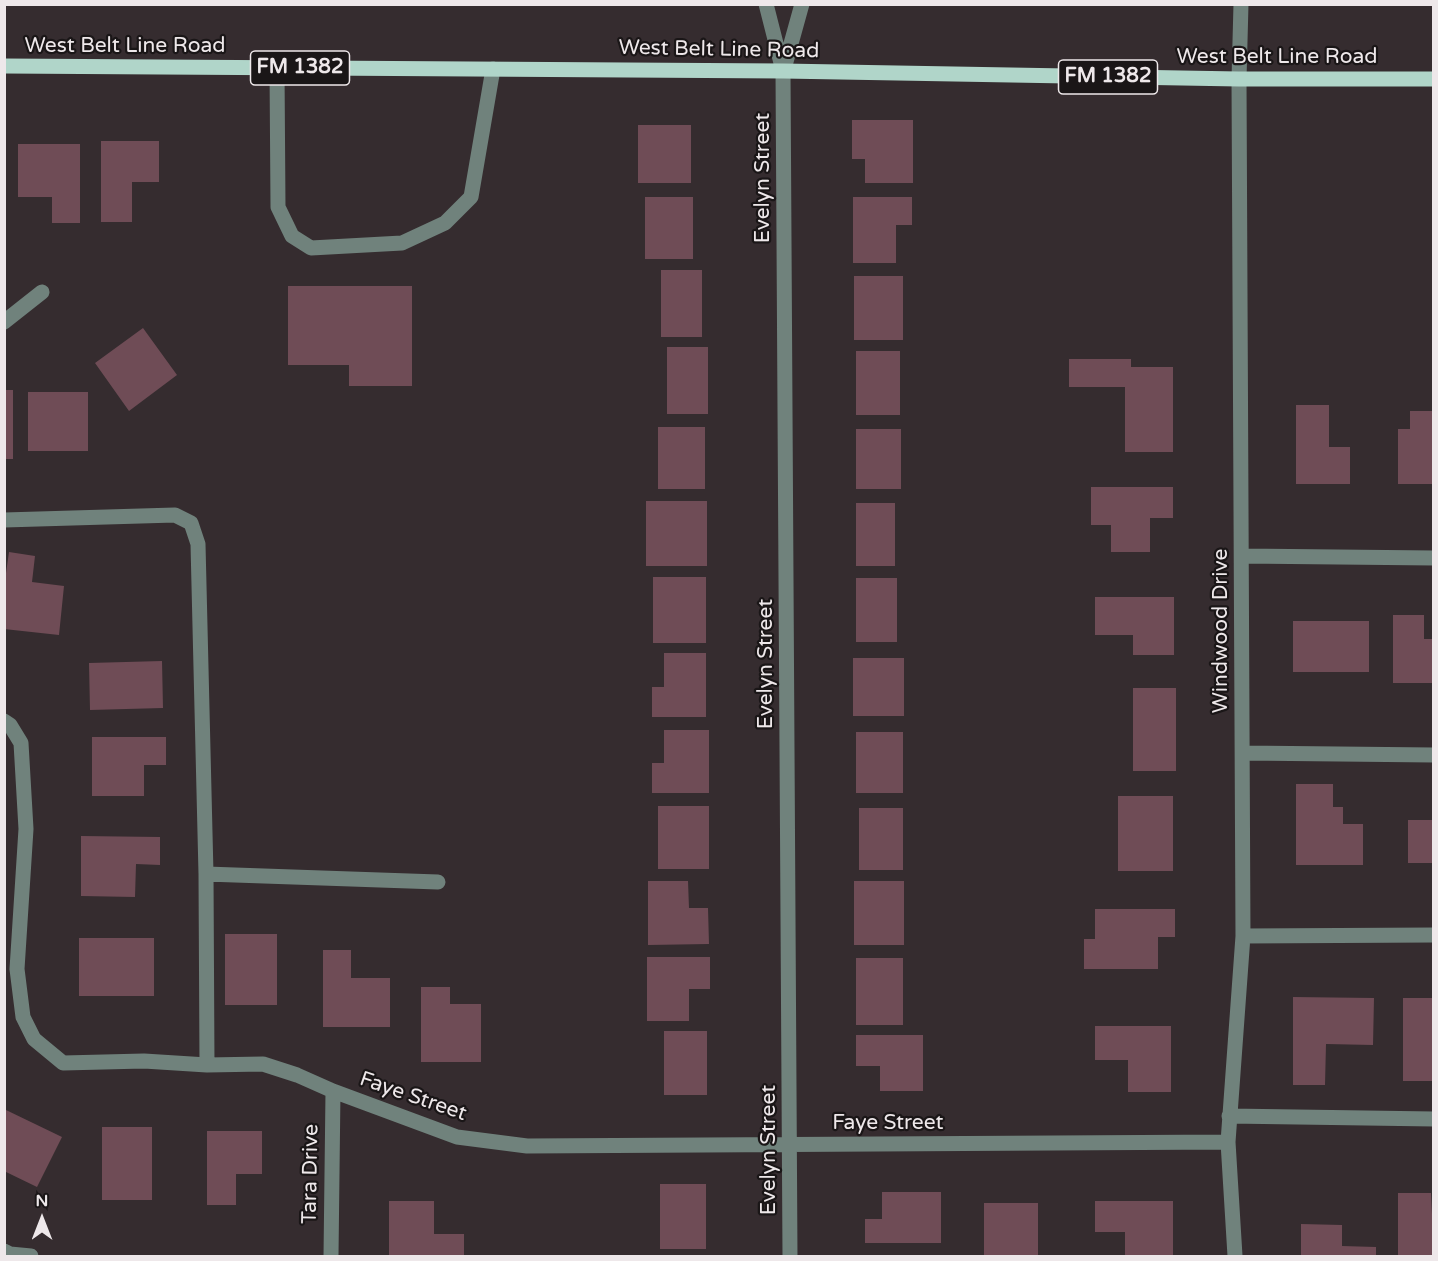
<!DOCTYPE html>
<html>
<head>
<meta charset="utf-8">
<style>
  body { margin:0 }
  #map { position:relative; width:1438px; height:1261px; overflow:hidden; background:#352c2f; font-family:"Varela Round",sans-serif }
  canvas { display:block }
  .frame { position:absolute; inset:0; border:6px solid #eee8ea; pointer-events:none }
  .north { position:absolute; left:12px; top:1189px; width:60px; height:60px; -webkit-text-stroke:4px #1a1617; paint-order:stroke; rotate:0deg; font-size:16px; font-weight:700; line-height:24px; text-align:center; color:#eee8ea }
  .north::after { content:''; display:block; margin:auto; width:21px; height:27px; background:#eee8ea; clip-path:polygon(50% 0,100% 100%,50% 72%,0 100%) }
</style>
</head>
<body>
<div id="map">
<canvas width="1438" height="1261"></canvas>
<div class="frame"></div>
<div class="north">N</div>
</div>
<script>
const ctx = document.querySelector('canvas').getContext('2d');
ctx.lineJoin = 'round';
function paint(path, color) { ctx.fillStyle = color; ctx.fill(path, 'evenodd'); }
function stroke(path, color, width, dash) { ctx.strokeStyle = color; ctx.lineWidth = width; ctx.lineCap = dash ? 'butt' : 'round'; ctx.setLineDash(dash || []); ctx.stroke(path); }
function label(font, color, halo, rows, align = 'center') {
  ctx.font = font + ' "Varela Round",sans-serif'; ctx.lineWidth = 4.5; ctx.setLineDash([]); ctx.textBaseline = 'middle'; ctx.strokeStyle = halo; ctx.fillStyle = color; for (const [text, x, y, turn = 0] of rows) {
    ctx.save(); ctx.translate(x, y); ctx.rotate((+turn || 0) * Math.PI / 180); ctx.textAlign = isNaN(turn) ? turn : align; if (halo) ctx.strokeText(text, 0, 0); ctx.fillText(text, 0, 0); ctx.restore();
  }
}
const building = new Path2D(`
  M 852,120 L 913,120 L 913,183 L 865,183 L 865,159 L 852,159 Z
  M 638,125 L 691,125 L 691,183 L 638,183 Z
  M 101,141 L 159,141 L 159,182 L 132,182 L 132,222 L 101,222 Z
  M 18,144 L 80,144 L 80,223 L 52,223 L 52,197 L 18,197 Z
  M 645,197 L 693,197 L 693,259 L 645,259 Z
  M 853,197 L 912,197 L 912,225 L 896,225 L 896,263 L 853,263 Z
  M 661,270 L 702,270 L 702,337 L 661,337 Z
  M 854,276 L 903,276 L 903,340 L 854,340 Z
  M 288,286 L 412,286 L 412,386 L 349,386 L 349,365 L 288,365 Z
  M 143,328 L 177,375 L 129,411 L 95,363 Z
  M 667,347 L 708,347 L 708,414 L 667,414 Z
  M 856,351 L 900,351 L 900,415 L 856,415 Z
  M 1069,359 L 1131,359 L 1131,367 L 1173,367 L 1173,452 L 1125,452 L 1125,387 L 1069,387 Z
  M 4,390 L 13,390 L 13,459 L 4,459 Z
  M 28,392 L 88,392 L 88,451 L 28,451 Z
  M 1296,405 L 1329,405 L 1329,447 L 1350,447 L 1350,484 L 1296,484 Z
  M 1410,411 L 1434,411 L 1434,484 L 1398,484 L 1398,429 L 1410,429 Z
  M 658,427 L 705,427 L 705,489 L 658,489 Z
  M 856,429 L 901,429 L 901,489 L 856,489 Z
  M 1091,487 L 1173,487 L 1173,518 L 1150,518 L 1150,552 L 1111,552 L 1111,525 L 1091,525 Z
  M 646,501 L 707,501 L 707,566 L 646,566 Z
  M 856,503 L 895,503 L 895,566 L 856,566 Z
  M 9,552 L 35,556 L 32,582 L 64,586 L 59,635 L 4,629 L 4,587 Z
  M 653,577 L 706,577 L 706,643 L 653,643 Z
  M 856,578 L 897,578 L 897,642 L 856,642 Z
  M 1095,597 L 1174,597 L 1174,655 L 1133,655 L 1133,635 L 1095,635 Z
  M 1393,615 L 1424,615 L 1424,639 L 1434,639 L 1434,683 L 1393,683 Z
  M 1293,621 L 1369,621 L 1369,672 L 1293,672 Z
  M 664,653 L 706,653 L 706,717 L 652,717 L 652,687 L 664,687 Z
  M 853,658 L 904,658 L 904,716 L 853,716 Z
  M 162,661 L 163,708 L 90,710 L 89,663 Z
  M 1133,688 L 1176,688 L 1176,771 L 1133,771 Z
  M 664,730 L 709,730 L 709,793 L 652,793 L 652,763 L 664,763 Z
  M 856,732 L 903,732 L 903,793 L 856,793 Z
  M 92,737 L 166,737 L 166,765 L 144,765 L 144,796 L 92,796 Z
  M 1296,784 L 1333,784 L 1333,807 L 1343,807 L 1343,824 L 1363,824 L 1363,865 L 1296,865 Z
  M 1118,796 L 1173,796 L 1173,871 L 1118,871 Z
  M 658,806 L 709,806 L 709,869 L 658,869 Z
  M 859,808 L 903,808 L 903,870 L 859,870 Z
  M 1408,820 L 1434,820 L 1434,863 L 1408,863 Z
  M 81,836 L 160,837 L 160,865 L 136,864 L 135,897 L 81,896 Z
  M 648,881 L 688,881 L 689,908 L 708,908 L 709,944 L 648,945 Z
  M 854,881 L 904,881 L 904,945 L 854,945 Z
  M 1095,909 L 1175,909 L 1175,937 L 1158,937 L 1158,969 L 1084,969 L 1084,939 L 1095,939 Z
  M 225,934 L 277,934 L 277,1005 L 225,1005 Z
  M 79,938 L 154,938 L 154,996 L 79,996 Z
  M 323,950 L 351,950 L 351,978 L 390,978 L 390,1027 L 323,1027 Z
  M 647,957 L 710,957 L 710,989 L 689,989 L 689,1021 L 647,1021 Z
  M 856,958 L 903,958 L 903,1025 L 856,1025 Z
  M 421,987 L 450,987 L 450,1004 L 481,1004 L 481,1062 L 421,1062 Z
  M 1293,997 L 1374,998 L 1373,1045 L 1326,1044 L 1325,1085 L 1293,1085 Z
  M 1403,998 L 1434,998 L 1434,1081 L 1403,1081 Z
  M 1095,1026 L 1171,1026 L 1171,1092 L 1128,1092 L 1128,1060 L 1095,1060 Z
  M 664,1031 L 707,1031 L 707,1095 L 664,1095 Z
  M 856,1035 L 923,1035 L 923,1091 L 880,1091 L 880,1066 L 856,1066 Z
  M 6,1110 L 62,1137 L 37,1187 L 4,1171 L 4,1114 Z
  M 102,1127 L 152,1127 L 152,1200 L 102,1200 Z
  M 207,1131 L 262,1131 L 262,1174 L 236,1174 L 236,1205 L 207,1205 Z
  M 660,1184 L 706,1184 L 706,1249 L 660,1249 Z
  M 882,1192 L 941,1192 L 941,1243 L 865,1243 L 865,1219 L 882,1219 Z
  M 1398,1193 L 1431,1193 L 1434,1256 L 1398,1256 Z
  M 389,1201 L 434,1201 L 434,1234 L 464,1234 L 464,1256 L 389,1256 Z
  M 1095,1201 L 1173,1201 L 1173,1256 L 1125,1256 L 1125,1232 L 1095,1232 Z
  M 984,1203 L 1038,1203 L 1038,1256 L 984,1256 Z
  M 1301,1224 L 1342,1225 L 1342,1246 L 1376,1247 L 1376,1256 L 1301,1256 Z`);
const minor = new Path2D(`
  M 766,4 L 783,71 L 790,1256
  M 277,68 L 278,207 L 292,236 L 311,248 L 402,243 L 445,223 L 471,197 L 493,69
  M 784,69 L 802,4
  M 4,322 L 42,292
  M 4,520 L 175,515 L 191,523 L 198,544 L 206,874 L 207,1065
  M 1242,556 L 1434,558
  M 4,721 L 10,725 L 21,743 L 26,829 L 17,969 L 23,1017 L 34,1039 L 63,1063 L 144,1061 L 207,1065 L 263,1064 L 297,1075 L 333,1091 L 457,1137 L 527,1146 L 1228,1142
  M 1243,753 L 1434,755
  M 206,874 L 438,882
  M 1243,936 L 1434,935
  M 1229,1116 L 1434,1119
  M 4,1251 L 10,1254 L 31,1256
  M 331,1256 L 333,1091
  M 1235,1256 L 1228,1142 L 1243,936 L 1239,79 L 1241,4`);
const major = new Path2D(`
  M 4,66 L 783,71 L 1239,79 L 1434,79`);
const shields = [
  [300,68,99],
  [1108,77,99]
];
const shieldNames = [
  ["FM 1382",300,68],
  ["FM 1382",1108,77]
];
const streetNames = [
  ["West Belt Line Road",125,46],
  ["West Belt Line Road",719,50,1],
  ["West Belt Line Road",1277,57],
  ["Evelyn Street",763,178,-90],
  ["Windwood Drive",1221,631,-90],
  ["Evelyn Street",766,664,-90],
  ["Faye Street",413,1097,19],
  ["Faye Street",888,1123],
  ["Evelyn Street",769,1150,-90],
  ["Tara Drive",311,1174,-89]
];
paint(building, '#6f4c56');
stroke(minor, '#70827c', 15);
stroke(major, '#b0d5c9', 15);
for (const [x, y, w] of shields) { const box = new Path2D(); box.roundRect(x - w / 2, y - 17, w, 34, 4.5); ctx.fillStyle = '#1a1617'; ctx.fill(box); stroke(box, '#eee8ea', 1.5); }
label('bold 20px', '#eee8ea', null, shieldNames);
label('21px', '#eee8ea', '#1a1617', streetNames);
</script>
</body>
</html>
